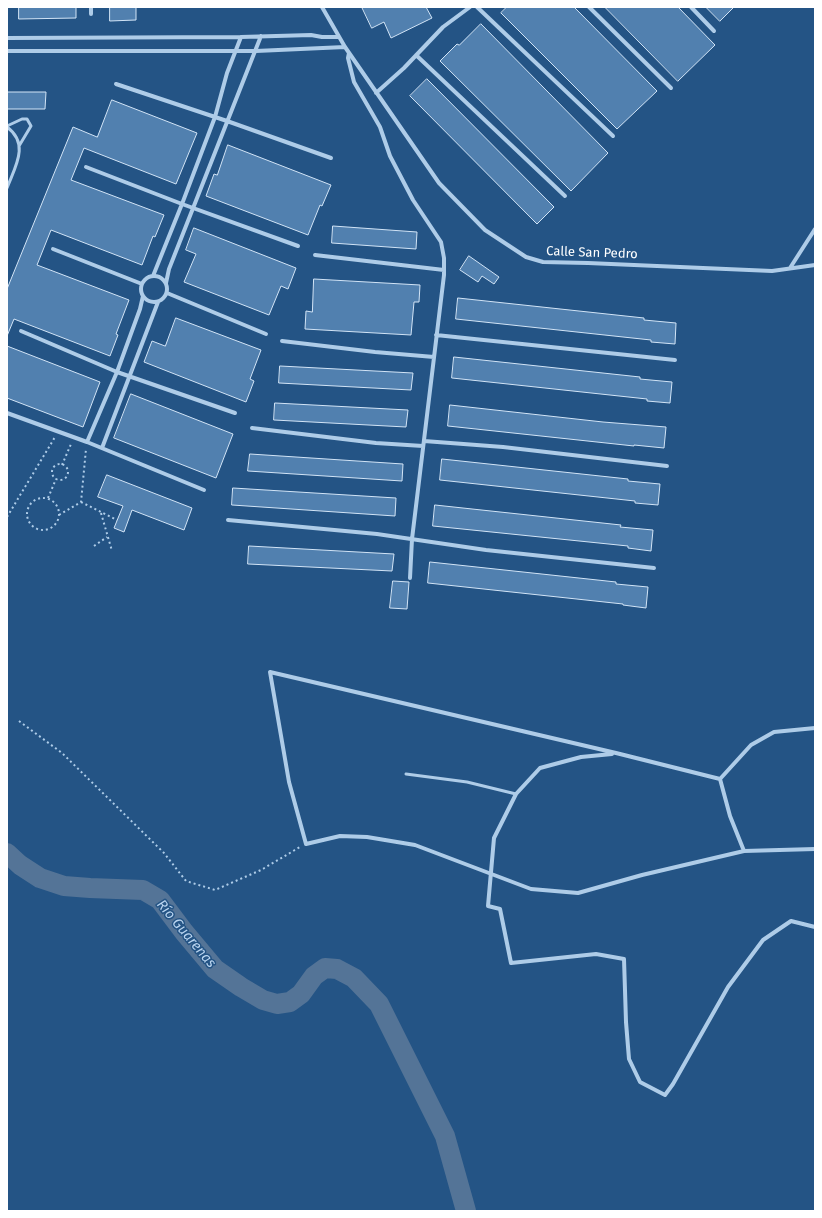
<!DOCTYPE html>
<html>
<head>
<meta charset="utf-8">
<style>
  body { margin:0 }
  #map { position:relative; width:822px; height:1218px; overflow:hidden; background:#245485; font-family:"Fira Sans",sans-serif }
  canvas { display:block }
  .frame { position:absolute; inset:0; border:8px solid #fff; pointer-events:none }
</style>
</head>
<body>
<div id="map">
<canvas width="822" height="1218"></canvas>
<div class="frame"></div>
</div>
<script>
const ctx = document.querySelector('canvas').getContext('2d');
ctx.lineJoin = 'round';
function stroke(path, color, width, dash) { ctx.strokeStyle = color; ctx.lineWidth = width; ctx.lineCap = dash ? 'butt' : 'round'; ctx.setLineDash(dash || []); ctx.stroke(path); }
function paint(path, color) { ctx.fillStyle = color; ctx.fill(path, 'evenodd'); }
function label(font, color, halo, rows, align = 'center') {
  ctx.font = font + ' "Fira Sans",sans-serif'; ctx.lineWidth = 3; ctx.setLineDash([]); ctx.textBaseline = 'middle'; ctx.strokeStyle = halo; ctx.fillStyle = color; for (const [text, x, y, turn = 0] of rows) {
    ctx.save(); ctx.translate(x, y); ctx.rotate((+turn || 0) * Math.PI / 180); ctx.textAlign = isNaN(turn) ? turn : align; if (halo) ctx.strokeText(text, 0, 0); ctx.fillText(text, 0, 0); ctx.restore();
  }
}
const river = new Path2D(`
  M 7,853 L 20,865 L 40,878 L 64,886 L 90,888 L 143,890 L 160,900 L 184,932 L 215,969 L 241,987 L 263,1000 L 277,1004 L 290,1002 L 301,994 L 314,976 L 325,968 L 337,969 L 354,978 L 379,1004 L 445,1136 L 466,1211`);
const building = new Path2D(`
  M 19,7 L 76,7 L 76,18 L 19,19 Z
  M 110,7 L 136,7 L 136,20 L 110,21 Z
  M 362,7 L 426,7 L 432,18 L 391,38 L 384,22 L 372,28 Z
  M 507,7 L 574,7 L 657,91 L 617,129 L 501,13 Z
  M 605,7 L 678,7 L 715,45 L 678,81 Z
  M 706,7 L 734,7 L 720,21 Z
  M 481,24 L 608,153 L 571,191 L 440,61 L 457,44 L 459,45 Z
  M 427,79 L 554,207 L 537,224 L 410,96 Z
  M 7,92 L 46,92 L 45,109 L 7,109 Z
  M 112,100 L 197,133 L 176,184 L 84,148 L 71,180 L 164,215 L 155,237 L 153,236 L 142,265 L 51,230 L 37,265 L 129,300 L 116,334 L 118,335 L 110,356 L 14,319 L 7,336 L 7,289 L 73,127 L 97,137 Z
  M 228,145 L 331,185 L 322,206 L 320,205 L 308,235 L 206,196 L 214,174 L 217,175 Z
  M 333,226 L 417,232 L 416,249 L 332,243 Z
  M 194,228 L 296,268 L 288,289 L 281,286 L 269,315 L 184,282 L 196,254 L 186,250 Z
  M 469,256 L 499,277 L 494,284 L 482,276 L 478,282 L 460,270 Z
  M 314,279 L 420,285 L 419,302 L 414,302 L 411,335 L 305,329 L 306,311 L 312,312 Z
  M 458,298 L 644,318 L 644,320 L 676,323 L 675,344 L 651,342 L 651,340 L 456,319 Z
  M 176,318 L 261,350 L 250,379 L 254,381 L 246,402 L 144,362 L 152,341 L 165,346 Z
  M 7,346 L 100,382 L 83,427 L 7,398 Z
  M 454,357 L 640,377 L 640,379 L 672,382 L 670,403 L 647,401 L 647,399 L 452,378 Z
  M 280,366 L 413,373 L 411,390 L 279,383 Z
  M 131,394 L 233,434 L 216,478 L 114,438 Z
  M 275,403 L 408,410 L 406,427 L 274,420 Z
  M 450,405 L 603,422 L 666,427 L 664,448 L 634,445 L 634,446 L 448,426 Z
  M 250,454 L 403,464 L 402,481 L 248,471 Z
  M 442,459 L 628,479 L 628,481 L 660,484 L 658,505 L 635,503 L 635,501 L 440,480 Z
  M 107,475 L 192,508 L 184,530 L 132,510 L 124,532 L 114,528 L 123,506 L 98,497 Z
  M 233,488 L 396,498 L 395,516 L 232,505 Z
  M 435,505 L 621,525 L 620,527 L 653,530 L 651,551 L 628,548 L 628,546 L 433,526 Z
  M 249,546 L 394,554 L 392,571 L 248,564 Z
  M 430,562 L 616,582 L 616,584 L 648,587 L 646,608 L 623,605 L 623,604 L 428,583 Z
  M 393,581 L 409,582 L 407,609 L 390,608 Z`);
const path = new Path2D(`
  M52 472a8 8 0 1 1 16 0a8 8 0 1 1-16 0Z
  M 62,465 L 71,444
  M27 514a16 16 0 1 1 32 0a16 16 0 1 1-32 0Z
  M 48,498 L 56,479
  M 81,502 L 117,520
  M 101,513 L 112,551
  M 59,515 L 81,502 L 86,449
  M 7,517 L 55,437
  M 94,546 L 107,537
  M 19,721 L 62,753 L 164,853 L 186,881 L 215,890 L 261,870 L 300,847`);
const service = new Path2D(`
  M 7,126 L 22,119 L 27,119 L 31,126 L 19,146
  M 7,127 C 30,144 15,167 7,188
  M 406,774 L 467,782 L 516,794`);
const minor = new Path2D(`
  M 322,7 L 345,47 L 439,183 L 485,230 L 526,257 L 543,262 L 588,263 L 772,271 L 815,265
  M 477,7 L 613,136
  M 589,7 L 671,88
  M 691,7 L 714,31
  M 91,14 L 91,7
  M 7,38 L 241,37 L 311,35 L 322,37 L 338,37
  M 7,51 L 256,51 L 345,47
  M 349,53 L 348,58 L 354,82 L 380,127 L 390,156 L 413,200 L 441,242 L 444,258 L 444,275 L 412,539 L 410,578
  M 416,55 L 565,196
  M 116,84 L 227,121 L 331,158
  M 376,93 L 404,68 L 443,27 L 470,7
  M 86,167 L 182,204 L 298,246
  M 53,249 L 142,284
  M 315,255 L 444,270
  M 790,268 L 815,229
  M141 289a13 13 0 1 1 26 0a13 13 0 1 1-26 0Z
  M 153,276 L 182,204 L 215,117 L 227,73 L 241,37
  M 166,283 L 169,269 L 261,36
  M 167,293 L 266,334
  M 21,331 L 117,372 L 235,413
  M 436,335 L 675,360
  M 282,341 L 375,352 L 434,357
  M 7,413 L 87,442 L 204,490
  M 252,428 L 376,443 L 423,446
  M 424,441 L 503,447 L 667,466
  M 87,442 L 117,372 L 140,309 L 143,296
  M 102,448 L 158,302
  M 228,520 L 377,534 L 486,550 L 654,568
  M 612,754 L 581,757 L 540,768 L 516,794 L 494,838 L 488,906 L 500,909 L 511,963 L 596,954 L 624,959 L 626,1022 L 629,1059 L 640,1082 L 665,1095 L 673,1084 L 728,987 L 763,940 L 791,921 L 815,927
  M 720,779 L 616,753 L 270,672 L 289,782 L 306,844 L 340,836 L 367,837 L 415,845 L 531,889 L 578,893 L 642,875 L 744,851 L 815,849
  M 720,779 L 751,745 L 774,732 L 815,728
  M 720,779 L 730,816 L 744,851`);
const streetNames = [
  ["Calle San Pedro",592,253,2]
];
const waterNames = [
  ["Río Guarenas",186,934,50]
];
stroke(river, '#547497', 20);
paint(building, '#5180af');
stroke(building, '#d2e4f6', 1);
stroke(path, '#aecce8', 2, [2, 3]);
stroke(service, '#aecce8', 3);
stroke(minor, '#aecce8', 4);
label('13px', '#fff', '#245485', streetNames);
label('italic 14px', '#bad5f0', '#245485', waterNames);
</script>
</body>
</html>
